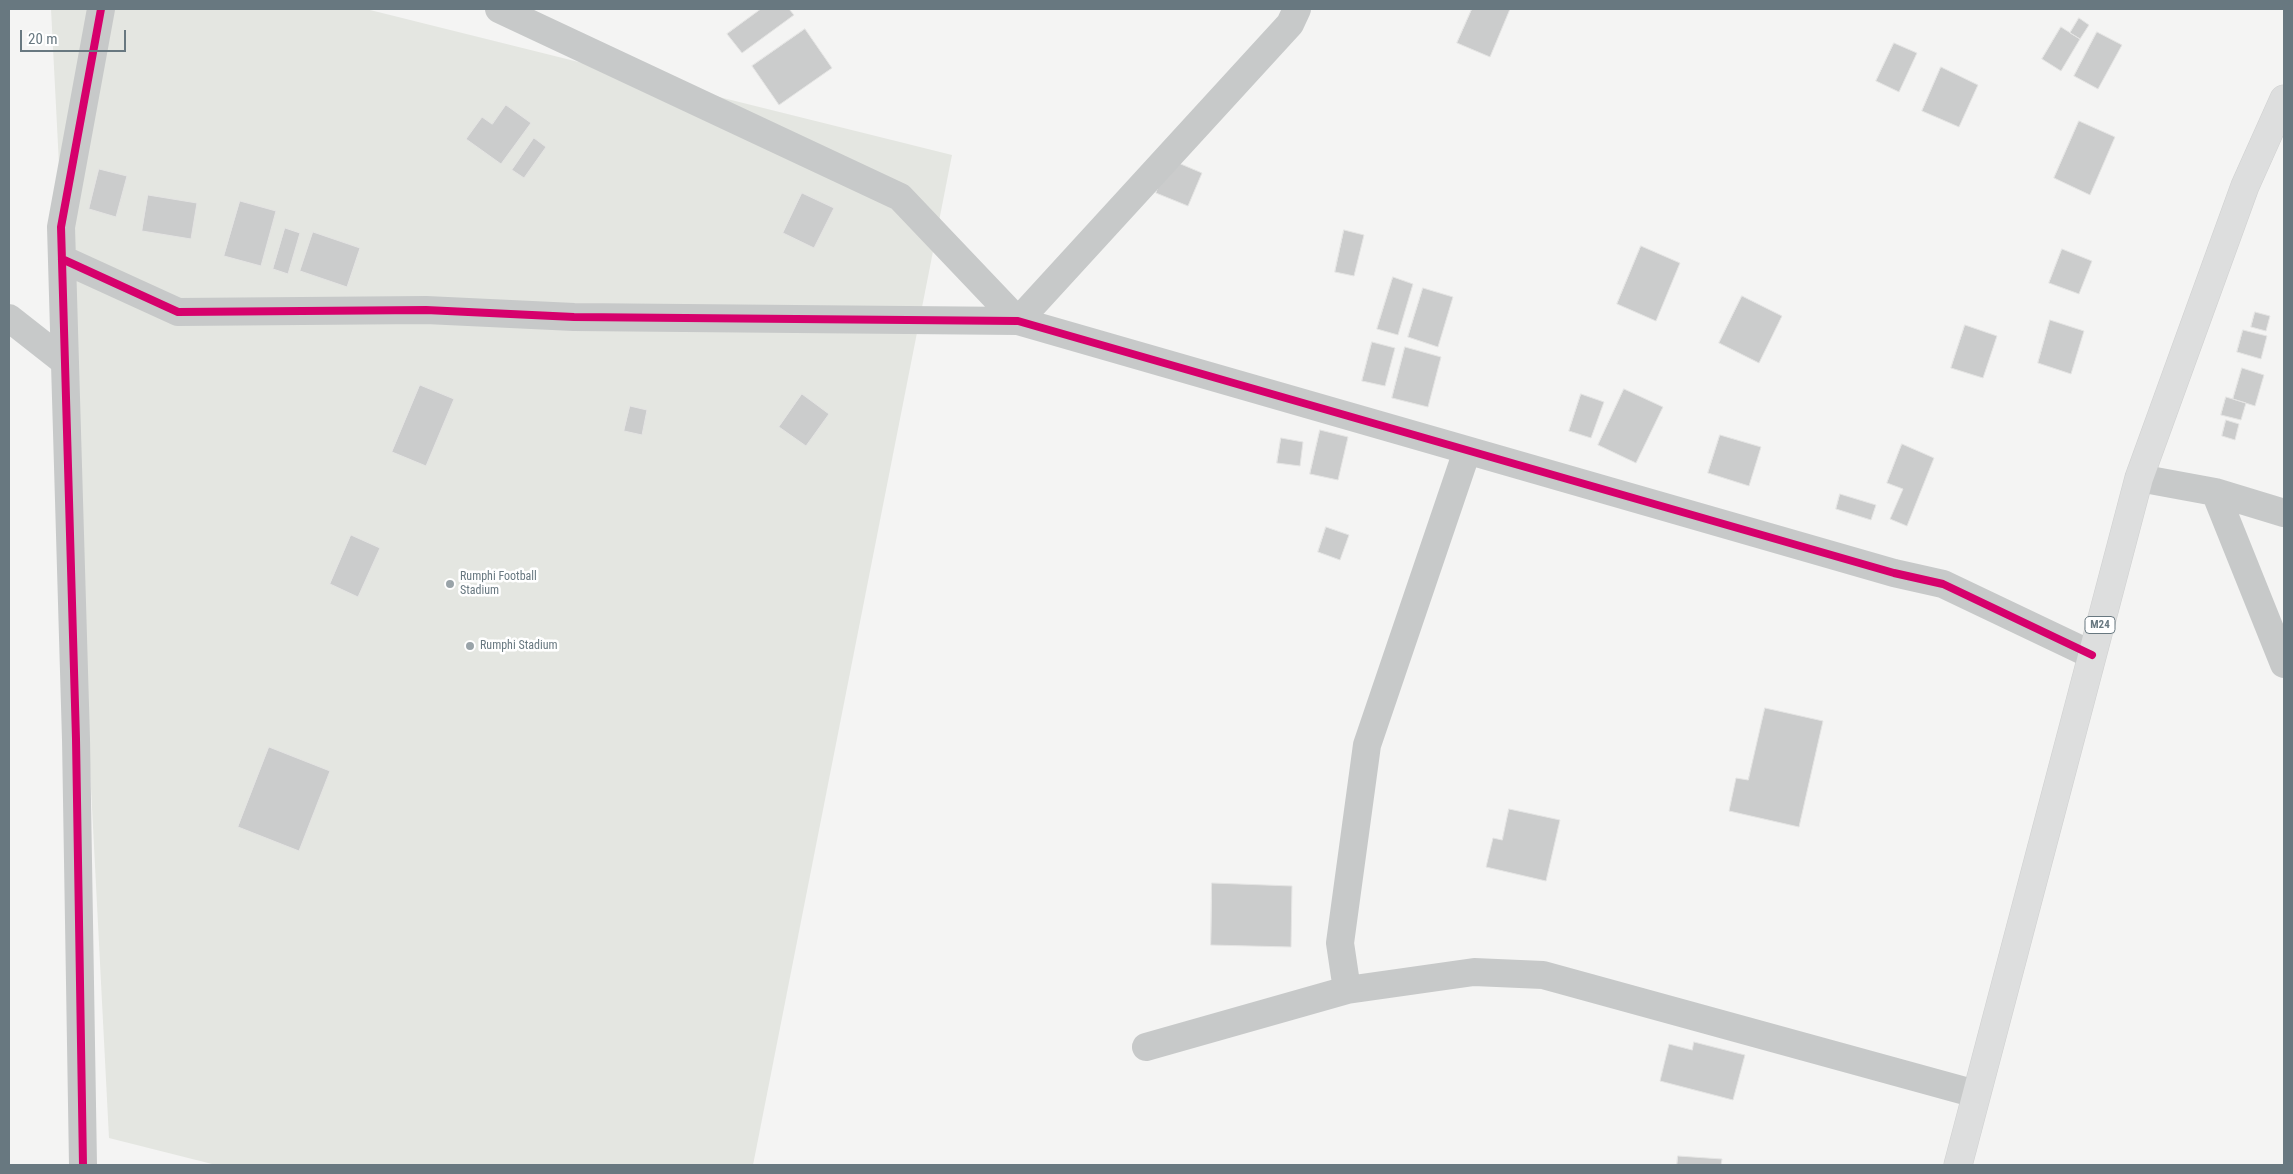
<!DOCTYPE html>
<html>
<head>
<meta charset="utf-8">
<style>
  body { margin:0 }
  #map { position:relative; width:2293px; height:1174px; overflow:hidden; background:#f4f4f3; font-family:"Roboto Condensed",sans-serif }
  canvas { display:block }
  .frame { position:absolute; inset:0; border:10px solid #687880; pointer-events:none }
  .scale { position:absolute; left:20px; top:30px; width:106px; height:22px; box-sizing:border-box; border:2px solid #687880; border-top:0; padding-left:6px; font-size:15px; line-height:18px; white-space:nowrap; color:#687880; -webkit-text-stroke:4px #fff; paint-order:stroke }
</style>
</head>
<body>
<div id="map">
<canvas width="2293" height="1174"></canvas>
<div class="frame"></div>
<div class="scale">20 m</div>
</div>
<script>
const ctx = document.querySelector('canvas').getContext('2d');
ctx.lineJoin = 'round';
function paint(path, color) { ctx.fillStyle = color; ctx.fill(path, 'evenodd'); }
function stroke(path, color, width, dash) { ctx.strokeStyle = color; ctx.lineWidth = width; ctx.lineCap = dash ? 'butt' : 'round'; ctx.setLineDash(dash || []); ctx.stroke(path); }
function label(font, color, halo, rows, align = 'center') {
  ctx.font = font + ' "Roboto Condensed",sans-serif'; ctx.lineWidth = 5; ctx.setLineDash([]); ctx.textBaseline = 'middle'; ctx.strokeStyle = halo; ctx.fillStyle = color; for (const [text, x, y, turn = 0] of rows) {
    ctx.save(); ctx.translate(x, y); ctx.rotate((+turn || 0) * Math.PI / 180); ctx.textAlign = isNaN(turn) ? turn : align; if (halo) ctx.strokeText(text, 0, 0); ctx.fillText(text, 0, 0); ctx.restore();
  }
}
const green = new Path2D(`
  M 51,9 L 366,9 L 952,155 L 753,1165 L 216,1165 L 109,1138 Z`);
const building = new Path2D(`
  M 761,9 L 789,9 L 794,15 L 742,53 L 727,34 Z
  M 1472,9 L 1510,9 L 1490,57 L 1457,43 Z
  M 2079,18 L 2089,25 L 2080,39 L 2070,33 Z
  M 2061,27 L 2080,39 L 2061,71 L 2042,59 Z
  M 805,29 L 832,68 L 779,105 L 752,66 Z
  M 2097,32 L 2122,45 L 2098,89 L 2074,76 Z
  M 1894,43 L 1917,53 L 1899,92 L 1876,81 Z
  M 1941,67 L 1978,85 L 1959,127 L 1922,111 Z
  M 506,105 L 531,123 L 501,164 L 466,139 L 482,117 L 492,124 Z
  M 2079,121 L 2115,137 L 2090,195 L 2054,178 Z
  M 534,138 L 546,147 L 524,178 L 512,170 Z
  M 1169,159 L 1202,173 L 1188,206 L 1156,193 Z
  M 99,169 L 127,176 L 116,217 L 89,209 Z
  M 802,193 L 834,208 L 814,248 L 783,233 Z
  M 148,195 L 197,203 L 191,239 L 142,231 Z
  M 240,201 L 276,211 L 261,266 L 224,256 Z
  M 285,228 L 300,233 L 288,274 L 273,269 Z
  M 1344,230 L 1364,235 L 1354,276 L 1335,272 Z
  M 313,232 L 360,248 L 347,287 L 300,271 Z
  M 1641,246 L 1680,263 L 1656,321 L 1617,304 Z
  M 2062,249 L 2092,261 L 2079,294 L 2049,283 Z
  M 1393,277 L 1413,284 L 1398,335 L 1377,329 Z
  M 1423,288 L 1453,297 L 1438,347 L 1408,337 Z
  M 1742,296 L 1782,316 L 1759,363 L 1719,343 Z
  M 2255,312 L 2270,316 L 2266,331 L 2251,327 Z
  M 2050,320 L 2084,331 L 2071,374 L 2038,363 Z
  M 1965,325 L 1997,336 L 1983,378 L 1951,368 Z
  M 2243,330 L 2267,336 L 2261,359 L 2237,352 Z
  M 1372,342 L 1395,348 L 1385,386 L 1362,381 Z
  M 1405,347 L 1441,357 L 1428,407 L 1392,398 Z
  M 2242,368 L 2264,375 L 2255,406 L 2233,399 Z
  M 420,385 L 454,399 L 426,466 L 392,452 Z
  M 1624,389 L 1663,407 L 1636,463 L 1598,445 Z
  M 802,394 L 829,414 L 806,446 L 779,427 Z
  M 1581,394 L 1604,402 L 1591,438 L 1569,431 Z
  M 2226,397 L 2246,403 L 2241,420 L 2221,415 Z
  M 630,406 L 647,410 L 642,435 L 624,431 Z
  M 2226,420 L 2239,424 L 2235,440 L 2222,436 Z
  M 1320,430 L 1348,437 L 1338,480 L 1310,474 Z
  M 1720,435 L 1761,447 L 1749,486 L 1708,473 Z
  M 1281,438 L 1303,442 L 1300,466 L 1277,463 Z
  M 1902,444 L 1934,458 L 1907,526 L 1890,519 L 1903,489 L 1887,483 Z
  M 1840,494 L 1876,505 L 1871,520 L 1836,509 Z
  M 1326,527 L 1349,535 L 1340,560 L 1318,552 Z
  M 351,535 L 380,548 L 358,597 L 330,584 Z
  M 1765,708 L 1823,721 L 1799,827 L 1729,811 L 1736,778 L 1748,780 Z
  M 269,747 L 330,771 L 299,851 L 238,827 Z
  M 1509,809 L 1560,820 L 1546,881 L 1486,867 L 1493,838 L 1502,840 Z
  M 1212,883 L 1292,886 L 1291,947 L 1211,945 Z
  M 1694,1042 L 1745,1055 L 1733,1100 L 1660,1081 L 1669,1044 L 1692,1050 Z
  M 1678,1156 L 1722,1159 L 1721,1165 L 1677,1165 Z`);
const street = new Path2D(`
  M 499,9 L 900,197 L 1018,321
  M 62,259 L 178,312 L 426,310 L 574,317 L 1018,321 L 1894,573 L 1943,584 L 2092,655
  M 9,318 L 65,362
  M 1018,321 L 1290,24 L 1297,9
  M 2139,478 L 2215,492 L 2284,513
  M 2215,492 L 2284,664
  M 1347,990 L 1340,943 L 1367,745 L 1467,451
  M 1146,1047 L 1347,990 L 1474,972 L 1543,975 L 1976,1094
  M 83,1165 L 76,739 L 61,227 L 101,9`);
const primary = new Path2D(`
  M 1958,1165 L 2139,478 L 2245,186 L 2284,99`);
const cycleway = new Path2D(`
  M 62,259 L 178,312 L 426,310 L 574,317 L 1018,321 L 1894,573 L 1943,584 L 2092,655
  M 83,1165 L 76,739 L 61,227 L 101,9`);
const markers = [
  [450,584,5,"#99a3a8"],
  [470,646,5,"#99a3a8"]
];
const shields = [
  [2100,625,30]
];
const shieldNames = [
  ["M24",2100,625]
];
const poiNames = [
  ["Rumphi Football",460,577],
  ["Stadium",460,591],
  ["Rumphi Stadium",480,646]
];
paint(green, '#e4e6e1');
paint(building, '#cbcccc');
stroke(building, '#e4e4e3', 1);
stroke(primary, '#cfd0d0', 29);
stroke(street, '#c7c9c9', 28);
stroke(primary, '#dddede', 28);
stroke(cycleway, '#d6006c', 8);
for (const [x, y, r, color] of markers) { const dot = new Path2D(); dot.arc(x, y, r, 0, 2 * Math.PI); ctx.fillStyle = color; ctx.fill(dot); stroke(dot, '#fff', 2); }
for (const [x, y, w] of shields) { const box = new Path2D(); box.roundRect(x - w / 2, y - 8.5, w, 17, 4); ctx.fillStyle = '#fff'; ctx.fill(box); stroke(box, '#687880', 1); }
label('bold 11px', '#687880', null, shieldNames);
label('12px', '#687880', '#fff', poiNames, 'left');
</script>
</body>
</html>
